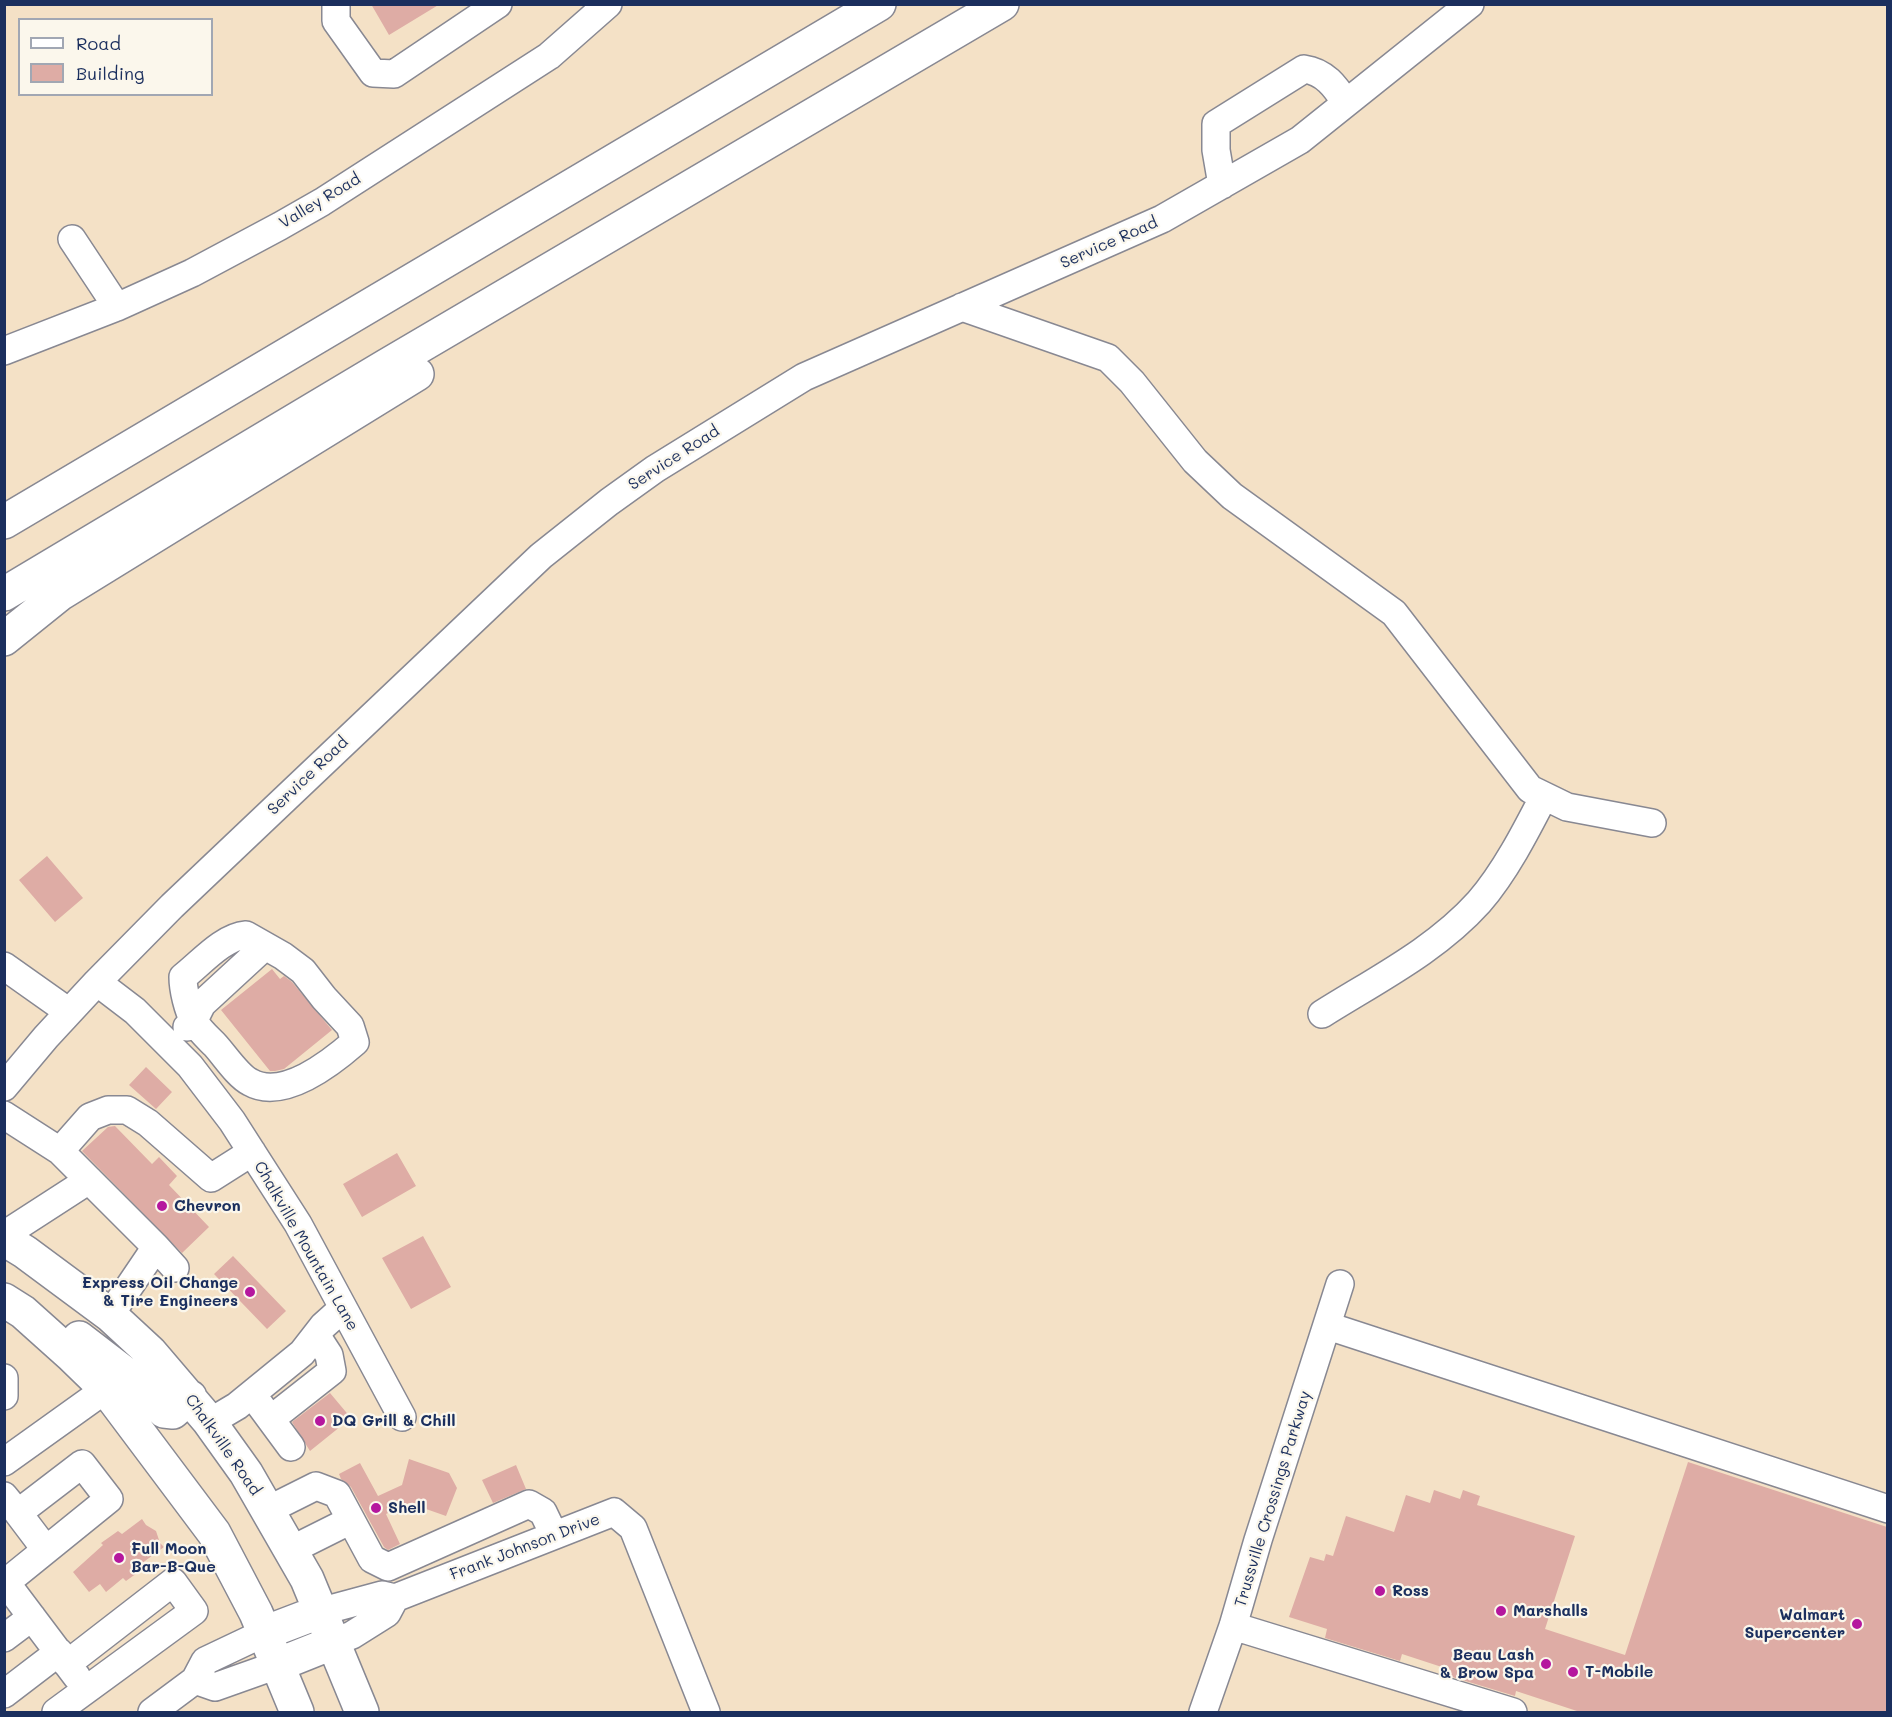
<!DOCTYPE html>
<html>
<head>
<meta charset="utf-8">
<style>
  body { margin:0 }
  #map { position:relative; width:1892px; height:1717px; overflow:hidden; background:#f4e1c6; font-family:Mali,sans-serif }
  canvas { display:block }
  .frame { position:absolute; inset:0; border:6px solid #1b2f5e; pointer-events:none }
  .legend { position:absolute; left:18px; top:18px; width:195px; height:78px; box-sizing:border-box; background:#fbf7ec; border:2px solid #a1a7b3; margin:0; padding:8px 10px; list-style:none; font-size:18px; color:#1b2f5e }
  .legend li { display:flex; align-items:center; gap:12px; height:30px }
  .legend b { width:30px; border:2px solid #a1a7b3 }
</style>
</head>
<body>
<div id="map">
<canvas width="1892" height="1717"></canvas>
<div class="frame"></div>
<ul class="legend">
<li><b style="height:8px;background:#fff"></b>Road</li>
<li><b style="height:16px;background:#deaca5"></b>Building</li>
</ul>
</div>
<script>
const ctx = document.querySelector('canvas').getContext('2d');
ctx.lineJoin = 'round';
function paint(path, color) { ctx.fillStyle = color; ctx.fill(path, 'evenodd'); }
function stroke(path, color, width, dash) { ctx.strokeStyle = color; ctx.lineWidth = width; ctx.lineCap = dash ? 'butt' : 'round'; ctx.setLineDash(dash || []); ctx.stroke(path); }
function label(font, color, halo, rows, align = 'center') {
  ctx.font = font + ' Mali,sans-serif'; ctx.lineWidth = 4.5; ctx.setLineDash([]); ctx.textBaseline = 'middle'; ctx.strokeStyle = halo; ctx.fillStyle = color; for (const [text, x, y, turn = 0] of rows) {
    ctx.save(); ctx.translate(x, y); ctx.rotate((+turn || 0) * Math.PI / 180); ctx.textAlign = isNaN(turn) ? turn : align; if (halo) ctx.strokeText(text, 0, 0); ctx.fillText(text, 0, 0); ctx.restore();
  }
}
const building = new Path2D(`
  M 371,4 L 440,4 L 389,35 Z
  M 47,856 L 83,898 L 55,922 L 19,880 Z
  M 272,969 L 280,979 L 284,976 L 292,982 L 332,1030 L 284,1069 L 275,1071 L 270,1071 L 221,1010 Z
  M 146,1067 L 172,1092 L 156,1109 L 129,1085 Z
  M 115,1126 L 152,1164 L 159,1157 L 177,1176 L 169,1185 L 209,1227 L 182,1253 L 82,1151 L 108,1127 Z
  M 397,1153 L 416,1186 L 362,1217 L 343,1184 Z
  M 423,1236 L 451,1287 L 411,1309 L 382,1258 Z
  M 233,1256 L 286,1311 L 267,1329 L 214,1274 Z
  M 330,1393 L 351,1418 L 310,1451 L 292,1422 Z
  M 409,1459 L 449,1473 L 457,1488 L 446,1516 L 409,1503 L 386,1514 L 400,1544 L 388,1550 L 384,1547 L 351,1487 L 341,1479 L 339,1474 L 360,1463 L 378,1496 L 402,1485 Z
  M 1688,1462 L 1887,1527 L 1887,1713 L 1583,1713 L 1516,1691 L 1515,1696 L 1449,1676 L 1451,1670 L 1402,1654 L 1400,1661 L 1325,1638 L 1327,1629 L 1289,1617 L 1310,1557 L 1324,1561 L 1326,1554 L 1333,1556 L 1346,1516 L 1394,1532 L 1406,1495 L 1430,1503 L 1434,1490 L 1460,1499 L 1463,1490 L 1480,1496 L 1477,1505 L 1575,1536 L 1545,1629 L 1625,1655 Z
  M 516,1465 L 526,1489 L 493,1503 L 482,1480 Z
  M 142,1519 L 146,1525 L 156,1531 L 160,1543 L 164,1547 L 134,1569 L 137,1573 L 126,1581 L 123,1578 L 106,1592 L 100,1584 L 89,1592 L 73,1572 L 103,1545 L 101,1543 L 118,1531 L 122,1534 Z`);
const minor = new Path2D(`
  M 336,4 L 336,21 L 373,73 L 394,74 L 498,4
  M 1222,185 L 1216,150 L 1216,124 L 1304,69 C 1325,72 1335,86 1346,103
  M 72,239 L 117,307
  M 962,307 L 1108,358 L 1132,382 L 1195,461 L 1232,496 L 1394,613 L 1530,789 L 1567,807 L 1652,823
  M 4,351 L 117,307 L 192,273 L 280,226 L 322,202 L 549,56 L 608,4
  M 246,935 L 283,956 L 303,971 L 324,998 L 350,1026 L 355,1042 C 331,1063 283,1101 250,1082 C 238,1076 225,1056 215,1045 C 208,1038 199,1030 194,1021 C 188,1010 183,990 183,977 C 201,963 223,937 246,935 Z
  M 4,966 L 69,1012
  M 97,982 L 135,1011 L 190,1066 L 232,1121 L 298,1224 L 402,1417
  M 1322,1014 C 1376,980 1436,950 1479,902 C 1505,872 1526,831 1544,796
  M 187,1027 L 194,1020 L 202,1004 L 265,946
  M 4,1087 L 46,1037 L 97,982 L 172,906 L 541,556 L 609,502 L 655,469 L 804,377 L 1162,219 L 1300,140 L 1470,4
  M 4,1115 L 60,1151 L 90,1117 L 108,1110 L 127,1110 L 148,1123 L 211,1178 L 252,1152
  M 60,1151 L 156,1247 L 110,1315
  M 4,1235 L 89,1180
  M 156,1247 L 175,1268
  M 1328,1326 L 1888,1509
  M 4,1378 L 4,1396
  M 260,1405 L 291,1447
  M 271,1419 L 332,1371 L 329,1355 L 316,1335
  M 210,1422 L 237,1406 L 302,1353 L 323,1326 L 343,1308
  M 4,1462 L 106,1389
  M 4,1496 L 18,1513 L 82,1464 L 109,1499 L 4,1584
  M 268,1510 L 316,1486 L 337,1494 L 372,1559 L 388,1567 L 529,1504 L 543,1512 L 554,1535
  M 18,1513 L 46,1550
  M 291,1550 L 351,1520
  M 4,1580 L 77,1677
  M 319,1612 L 382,1595 L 395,1598
  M 1233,1626 L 1513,1712
  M 4,1638 L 32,1617
  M 332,1643 L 352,1635 L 387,1613 L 395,1598 L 614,1512 L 633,1528 L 706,1712
  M 195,1680 L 215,1687 L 277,1665
  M 4,1694 L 59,1652
  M 56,1712 L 194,1611 L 173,1582 L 67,1664
  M 152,1712 L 195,1680 L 205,1661 L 264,1633
  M 1203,1712 L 1233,1626 L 1258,1540 L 1340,1284`);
const major = new Path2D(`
  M 4,1239 L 25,1252 L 110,1315 L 150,1352 L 208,1420 L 246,1473 L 307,1579 L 362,1712
  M 4,1300 L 23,1312 L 71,1355 L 106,1389 L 214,1533 L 256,1613 L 297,1712
  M 79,1338 L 135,1381 L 164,1411 L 173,1412 L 190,1397
  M 264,1633 L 319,1612
  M 277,1665 L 332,1643`);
const highway = new Path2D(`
  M 4,522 L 879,4
  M 4,594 L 386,366 L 1002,4
  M 4,639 L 60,594 L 417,374`);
const markers = [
  [162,1206,6,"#b5179e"],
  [250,1292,6,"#b5179e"],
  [320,1421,6,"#b5179e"],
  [376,1508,6,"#b5179e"],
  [119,1558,6,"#b5179e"],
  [1380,1591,6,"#b5179e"],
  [1501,1611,6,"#b5179e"],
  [1857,1624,6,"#b5179e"],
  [1546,1664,6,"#b5179e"],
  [1573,1672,6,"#b5179e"]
];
const streetNames = [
  ["Valley Road",320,201,-31],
  ["Service Road",1109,243,-24],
  ["Service Road",674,458,-33],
  ["Service Road",308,776,-44],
  ["Chalkville Mountain Lane",306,1246,60],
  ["Chalkville Road",223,1445,55],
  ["Trussville Crossings Parkway",1273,1499,-73],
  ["Frank Johnson Drive",525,1547,-21]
];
const poiNames = [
  ["Chevron",174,1206],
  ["Express Oil Change",238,1283,"right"],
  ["& Tire Engineers",238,1301,"right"],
  ["DQ Grill & Chill",332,1421],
  ["Shell",388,1508],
  ["Full Moon",131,1549],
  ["Bar-B-Que",131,1567],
  ["Ross",1392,1591],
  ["Marshalls",1513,1611],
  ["Walmart",1845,1615,"right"],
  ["Supercenter",1845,1633,"right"],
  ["Beau Lash",1534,1655,"right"],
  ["& Brow Spa",1534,1673,"right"],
  ["T-Mobile",1585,1672]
];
paint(building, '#deaca5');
stroke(minor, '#888892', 30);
stroke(major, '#888892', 36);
stroke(highway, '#888892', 36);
stroke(minor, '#fff', 27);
stroke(major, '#fff', 33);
stroke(highway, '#fff', 33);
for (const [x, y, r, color] of markers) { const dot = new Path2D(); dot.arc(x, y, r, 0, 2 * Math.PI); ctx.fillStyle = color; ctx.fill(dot); stroke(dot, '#fbf7ec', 2); }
label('16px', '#1b2f5e', '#fbf7ec', streetNames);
label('bold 16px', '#1b2f5e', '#fbf7ec', poiNames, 'left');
</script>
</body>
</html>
